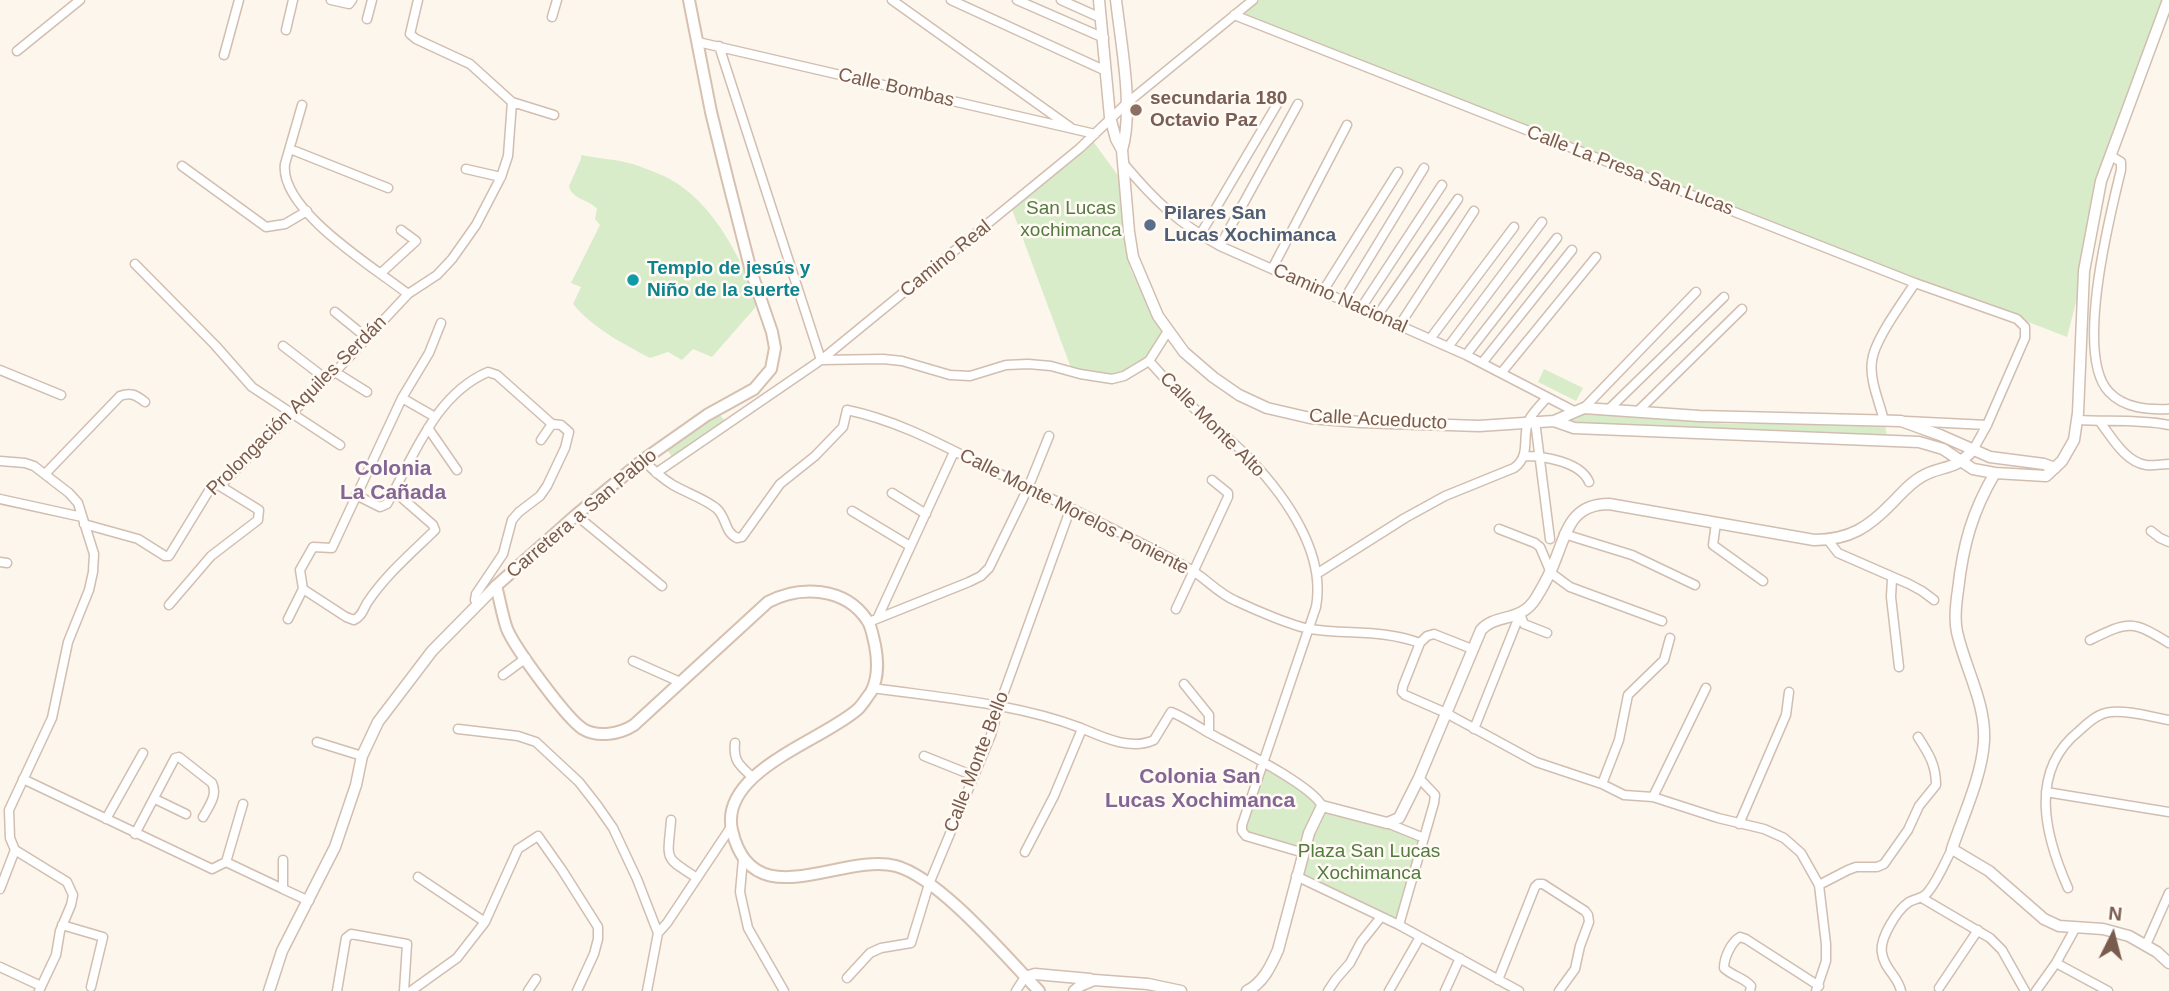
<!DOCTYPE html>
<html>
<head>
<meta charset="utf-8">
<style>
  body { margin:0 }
  #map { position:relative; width:2169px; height:991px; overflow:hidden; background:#fdf6ec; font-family:Arial,sans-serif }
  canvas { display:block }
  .north { position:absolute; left:2078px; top:900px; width:70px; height:70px; -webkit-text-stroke:5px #fffaf3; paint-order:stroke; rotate:6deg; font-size:19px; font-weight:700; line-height:28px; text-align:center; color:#7a5c4d }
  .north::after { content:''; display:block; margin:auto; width:24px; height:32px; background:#7a5c4d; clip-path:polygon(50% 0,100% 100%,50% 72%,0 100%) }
</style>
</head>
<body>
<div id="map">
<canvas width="2169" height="991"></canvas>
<div class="north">N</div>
</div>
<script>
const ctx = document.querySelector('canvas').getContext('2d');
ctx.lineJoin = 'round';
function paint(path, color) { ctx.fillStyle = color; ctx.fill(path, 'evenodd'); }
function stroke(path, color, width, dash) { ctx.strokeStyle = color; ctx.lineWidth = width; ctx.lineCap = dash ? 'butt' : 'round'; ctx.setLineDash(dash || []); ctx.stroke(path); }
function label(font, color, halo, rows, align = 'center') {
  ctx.font = font + ' Arial,sans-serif'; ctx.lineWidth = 5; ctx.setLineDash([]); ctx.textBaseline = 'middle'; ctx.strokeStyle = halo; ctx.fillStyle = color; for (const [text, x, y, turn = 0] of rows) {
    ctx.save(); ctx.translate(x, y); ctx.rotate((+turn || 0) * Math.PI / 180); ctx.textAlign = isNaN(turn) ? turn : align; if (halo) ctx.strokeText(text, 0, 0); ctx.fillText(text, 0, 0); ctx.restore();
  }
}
const green = new Path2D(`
  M 1257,0 L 2162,0 L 2101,181 L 2084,271 L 2067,337 L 1377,69 L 1241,13 Z
  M 1090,137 L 1119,177 L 1123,232 L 1130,268 L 1156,323 L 1162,332 L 1146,358 L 1120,375 L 1099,375 L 1071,368 L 1010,204 Z
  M 581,155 C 600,159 620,159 639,166 C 651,171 667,176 678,184 C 717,210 742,260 757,303 L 754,309 L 712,357 L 693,349 L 682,360 L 668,352 L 650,358 C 622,343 594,329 573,304 L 581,287 L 571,283 L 600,225 L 595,219 L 597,209 C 589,199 572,200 569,186 L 581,159 Z
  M 1544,369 L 1583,388 L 1576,401 L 1538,382 Z
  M 1585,413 L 1730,424 L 1885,424 L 1887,438 L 1586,426 L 1567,419 L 1578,414 Z
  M 719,414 L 726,422 L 673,458 L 667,450 Z
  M 1263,762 L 1319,799 L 1322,806 L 1424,838 L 1399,925 L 1297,876 L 1304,853 L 1242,831 Z`);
const minor = new Path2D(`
  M 331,0 L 349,4 L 352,0
  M 892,0 L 1070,127
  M 951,0 L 1106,71
  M 1017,0 L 1104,38
  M 1061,0 L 1101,18
  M 1234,15 L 1915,283 L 2017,319 L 2025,327 L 2025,338 L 1987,425 L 1973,450
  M 552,17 L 557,0
  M 367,19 L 372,0
  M 286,30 L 293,0
  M 698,42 L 1095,134
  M 719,46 L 821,360 L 883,359 L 902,361 L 950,375 L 970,376 L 1006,365 L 1028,364 L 1051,366 L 1080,374 L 1112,379 L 1124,376 L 1149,361
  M 17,51 L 80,0
  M 224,55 L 239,0
  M 512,102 L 554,115
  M 302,105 L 285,164 C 279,210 375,268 408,294
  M 290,149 L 388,188
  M 2111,156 L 2121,162 L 2121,170 C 2110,215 2074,356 2109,392 C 2124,408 2147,410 2169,409
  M 1124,164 C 1154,200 1178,223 1220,246 L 1466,355 L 1574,411
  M 182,166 L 266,227 L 285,224 L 307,211
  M 466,169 L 501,177
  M 1200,235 L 1282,96
  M 1220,246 L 1298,104
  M 135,264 L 215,345 L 252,387 L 340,445
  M 1272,269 L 1347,125
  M 381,273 L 416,241 L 401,230
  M 1323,291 L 1398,172
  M 1343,301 L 1424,168
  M 1361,308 L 1442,185
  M 335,312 L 367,338
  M 1377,316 L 1458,199
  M 1399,326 L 1474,211
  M 1168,331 L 1149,361 C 1165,379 1181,396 1198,412 C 1215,428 1234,442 1250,459 C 1286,497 1326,553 1316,607 L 1242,825 L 1242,831 L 1246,836 L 1304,853
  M 1430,339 L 1514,227
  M 283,346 L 326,379
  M 1448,347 L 1542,222
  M 1466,355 L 1557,238
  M 1482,363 L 1572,250
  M 0,370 L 61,395
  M 335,372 L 367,392
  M 1502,372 L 1596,257
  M 402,398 L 435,417
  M 1584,408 L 1696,292
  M 1608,410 L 1724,297
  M 1637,412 L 1742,309
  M 2077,420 C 2108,422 2138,419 2169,425
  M 1535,421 L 1550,539
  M 1884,421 C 1880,403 1869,380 1872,361 C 1874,340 1903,302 1915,283
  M 1906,421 L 1987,425
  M 2100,422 C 2111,436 2125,462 2146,465 C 2153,466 2162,464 2169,464
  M 428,428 L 457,470
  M 541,440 L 552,424
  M 1525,456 C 1544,456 1581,462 1589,482
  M 643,460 C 652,469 661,478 673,485 C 687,493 703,498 716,508 C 727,517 724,532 737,538 L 742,537 L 780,484 L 815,456 L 843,427 L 847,410 C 901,421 949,449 998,473 C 1062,504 1126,534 1188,568 C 1205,577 1217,593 1236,601 C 1253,609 1292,626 1310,629 C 1349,635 1381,629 1420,643 L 1427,636 L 1434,634 L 1472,649
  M 0,461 L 25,463 L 34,466 L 69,493 L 78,503 L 94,554 L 93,572 L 89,590 L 68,642 L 52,718 L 9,810 L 10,838 L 15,850 L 67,882 L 73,895 L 71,905 L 60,931 L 56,955 L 39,991
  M 656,473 L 821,360 L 1080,148 L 1127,103 L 1253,0
  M 45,474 L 120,396 C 131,392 136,395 145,402
  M 892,493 L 926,514
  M 356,495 L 380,507 L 387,504 L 394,491
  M 0,499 L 82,517
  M 852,511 L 910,546
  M 576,515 L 662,586
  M 1716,523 L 1713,545 L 1763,581
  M 84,524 L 138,539 L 165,556 L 169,556 L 210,489 L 216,485 L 220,486 L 326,379 L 335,372 L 408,294 L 437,275 L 452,259 L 476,225 L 501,177 L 508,156 L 512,102 L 470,64 L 416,39 L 410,34 L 418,0
  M 1499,529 L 1535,543 L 1540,547 L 1551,573 L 1570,587 L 1662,621
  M 2151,531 L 2160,538 L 2169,542
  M 1564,534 L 1632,555 L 1695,585
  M 1828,540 L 1838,553 L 1909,584 L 1922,591 L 1934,600
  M 0,562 L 7,563
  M 1318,573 L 1405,518 L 1445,496 L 1514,468 C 1532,455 1521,436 1529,420 C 1533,412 1542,404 1547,397
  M 1892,579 L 1891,597 L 1899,667
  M 303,589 L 346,617 L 354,620 C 362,616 363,610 367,603 C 385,576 409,555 432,533 L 435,530 L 433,525 L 394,491 C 418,446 439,393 488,372 L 497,375 L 552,424 L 561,425 L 569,432 L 565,448 L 547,486 L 540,496 L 519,512 L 512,520 L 503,554 L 476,594 L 475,600 L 477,604
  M 169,605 L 211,556 L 258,520 L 259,510 L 220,486
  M 1176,609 L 1228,497 L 1228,493 L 1212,480
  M 1520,614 L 1524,624 L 1547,633
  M 878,617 L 954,452
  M 288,619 L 303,589 L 300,570 L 313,547 L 332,548 L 402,398 L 429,353 L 441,323
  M 869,622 L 969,582 L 981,576 L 989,568 L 1028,488 L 1049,436
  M 2090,640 C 2129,621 2132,620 2169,643
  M 1420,643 L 1403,686 L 1402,692 L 1405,695 L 1446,713 L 1536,762 L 1602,784 L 1624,795 L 1653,797 L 1718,818 L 1764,829 L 1784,838 L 1801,853 L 1819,885 L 1826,944 L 1826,961 L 1816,991
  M 633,661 L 680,682
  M 503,675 L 526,658
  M 1184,684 L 1209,715 L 1209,733
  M 873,688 C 942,698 1015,703 1081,728 C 1102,737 1131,751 1154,740 L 1171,712 C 1184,717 1197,726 1209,733 C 1233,746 1312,785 1322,806
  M 458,729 L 518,736 L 536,742 L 579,782 L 597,805 L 613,828 L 637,879 L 658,933 L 647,991
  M 1474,729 L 1520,614
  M 317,742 L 362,756
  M 735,743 C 733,762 740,765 752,777
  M 924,756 L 974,776
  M 23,779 L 212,869 L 226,862
  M 1602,784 L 1619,740 L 1628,695 L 1664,660 L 1670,638
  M 2046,792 L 2169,812
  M 1653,797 L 1706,688
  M 155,799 L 186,814
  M 106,819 L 143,753
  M 671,820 C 668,860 662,856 697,878
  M 1387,823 L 1424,838
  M 1739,824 L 1786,715 L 1789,692
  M 135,834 L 175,758 L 179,757 L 212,783 C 218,795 209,806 203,817
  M 1025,852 L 1054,796 L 1082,729
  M 743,859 L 740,892 L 748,928 L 784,991
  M 283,860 L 283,889 L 309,901
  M 226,862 L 283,889
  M 226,862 L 243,804
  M 1296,876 L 1399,925 L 1519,991
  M 418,877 L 485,922
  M 1819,885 L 1848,870 L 1856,867 L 1877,867 L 1884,864 L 1908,830 L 1919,806 L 1936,785 C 1936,765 1929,754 1918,737
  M 2068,888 C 2045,836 2028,772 2079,731 C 2088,723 2098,713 2111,712 C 2129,710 2151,717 2169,720
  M 0,889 L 15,850
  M 1922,898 L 1990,938 L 2002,950 L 2025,991
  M 62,925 L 103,937 L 91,987
  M 1399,925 L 1434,803 L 1435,795 L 1419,778
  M 658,933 L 667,923 L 731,827
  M 2146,945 L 2169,893
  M 2056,963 L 2108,991
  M 0,967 L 41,986
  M 847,978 L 870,953 L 881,948 L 911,943 L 929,884 L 991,735 L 999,706 L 1070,510
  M 1498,980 L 1535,887 L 1538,884 L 1543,884 L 1585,911 L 1588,915 L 1589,922 L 1580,946 L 1575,969 L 1559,991
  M 1939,988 L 1978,930
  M 337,991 L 346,938 L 351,934 L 407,944 L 404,991
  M 411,991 L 457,958 L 485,922 L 518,849 L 538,836 L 562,870 L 598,927 L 598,939 L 594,954 L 577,991
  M 528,991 L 536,979
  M 1016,991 L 1025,977
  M 1328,991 L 1336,979 L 1350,963 L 1361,942 L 1381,917
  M 1389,991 L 1420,937
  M 1445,991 L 1460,958
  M 1750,991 L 1751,986 C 1745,978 1732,976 1724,968 C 1724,958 1731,942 1740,937 L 1746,939 L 1819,986
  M 1901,991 C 1898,976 1884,969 1882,953 C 1879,939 1897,910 1909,902 C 1916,898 1923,899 1928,892 C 1938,880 1945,862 1952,849
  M 2036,991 L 2056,963 L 2076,927`);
const tertiary = new Path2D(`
  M 1099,0 L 1110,117 L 1116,139 L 1122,150 L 1129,232 L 1133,257 L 1158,316 L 1184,352 L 1213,377 L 1239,395 L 1267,408 L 1310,418 L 1360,422 L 1479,426 L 1554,421 L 1574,428 L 1919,442 L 1943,449 L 1973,469 L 1995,473 L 2046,476 L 2062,461 L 2074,440 L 2078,413 L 2084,271 L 2101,181 L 2168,0
  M 1116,0 C 1121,44 1134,109 1122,150
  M 1554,421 L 1584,408 L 1699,416 L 1901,421 L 1940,435 L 1990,457 L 2044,464 L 2055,468
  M 1995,473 C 1972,512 1963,545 1958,590 C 1956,603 1954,619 1957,632 C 1965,668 1986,703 1984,741 C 1982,776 1963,816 1952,849 L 1989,871 L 2044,919 L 2059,926 L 2103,929 L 2129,936 L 2157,952 L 2169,963
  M 1025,977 L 1035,974 L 1090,979
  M 269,991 L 282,951 L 335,847 L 356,785 L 362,756 L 378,722 L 432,651 L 496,586
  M 1074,991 L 1080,986 L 1094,980 L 1148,984 L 1181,991
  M 1247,991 C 1263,983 1271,966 1278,950 L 1309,833 L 1322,806 L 1387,823 L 1399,818 L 1419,778 L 1481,630 C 1496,613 1521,623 1536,598 C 1544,585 1551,572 1556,558 C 1567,530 1572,504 1609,504 L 1814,540 C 1850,540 1869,527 1893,502 C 1902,493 1910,483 1921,477 C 1942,464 1952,473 1973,450`);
const secondary = new Path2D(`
  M 689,0 L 711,112 L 727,177 L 751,271 L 772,332 L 775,348 L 771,369 L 754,389 L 707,415 L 643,460 L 576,515 L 496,586 C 500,600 502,615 507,629 C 515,648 566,718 583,729 C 598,738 620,734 634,725 L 768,602 C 800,585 845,587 867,620 C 872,627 873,638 875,645 C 878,661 879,677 871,692 C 867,697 863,704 858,709 C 824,740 719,771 732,830 C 752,919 841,852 896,866 C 940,878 1006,957 1039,991`);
const markers = [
  [1136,110,7,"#8d6e63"],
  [1150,225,7,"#5c6f8a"],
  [633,280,7,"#0f9aa8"]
];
const streetNames = [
  ["Calle Bombas",896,88,13],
  ["Calle La Presa San Lucas",1630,171,21],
  ["Camino Real",946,259,-39],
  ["Camino Nacional",1340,299,24],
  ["Prolongación Aquiles Serdán",297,406,-45],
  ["Calle Acueducto",1378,420,3],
  ["Calle Monte Alto",1212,425,45],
  ["Calle Monte Morelos Poniente",1074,512,27],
  ["Carretera a San Pablo",582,514,-40],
  ["Calle Monte Bello",977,762,-69]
];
const educationNames = [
  ["secundaria 180",1150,99],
  ["Octavio Paz",1150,121]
];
const parkNames = [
  ["San Lucas",1071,209],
  ["xochimanca",1071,231],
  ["Plaza San Lucas",1369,852],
  ["Xochimanca",1369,874]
];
const serviceNames = [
  ["Pilares San",1164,214],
  ["Lucas Xochimanca",1164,236]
];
const cultureNames = [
  ["Templo de jesús y",647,269],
  ["Niño de la suerte",647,291]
];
const neighbourhoodNames = [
  ["Colonia",393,469],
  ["La Cañada",393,493],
  ["Colonia San",1200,777],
  ["Lucas Xochimanca",1200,801]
];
paint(green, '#d8ecc9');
stroke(minor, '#d1beb0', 11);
stroke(tertiary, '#d1beb0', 13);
stroke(secondary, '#d6c0b0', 14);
stroke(minor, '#fff', 8);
stroke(tertiary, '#fff', 10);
stroke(secondary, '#fff', 10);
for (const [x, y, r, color] of markers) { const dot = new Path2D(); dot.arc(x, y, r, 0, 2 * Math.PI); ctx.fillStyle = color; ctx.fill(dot); stroke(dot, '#fffaf3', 2.5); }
label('19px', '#7a5c4d', '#fffaf3', streetNames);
label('bold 19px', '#785e54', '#fffaf3', educationNames, 'left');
label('19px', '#537a41', '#fffaf3', parkNames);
label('bold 19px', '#4e5e75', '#fffaf3', serviceNames, 'left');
label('bold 19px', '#0d838f', '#fffaf3', cultureNames, 'left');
label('bold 21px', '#846695', '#fffaf3', neighbourhoodNames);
</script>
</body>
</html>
